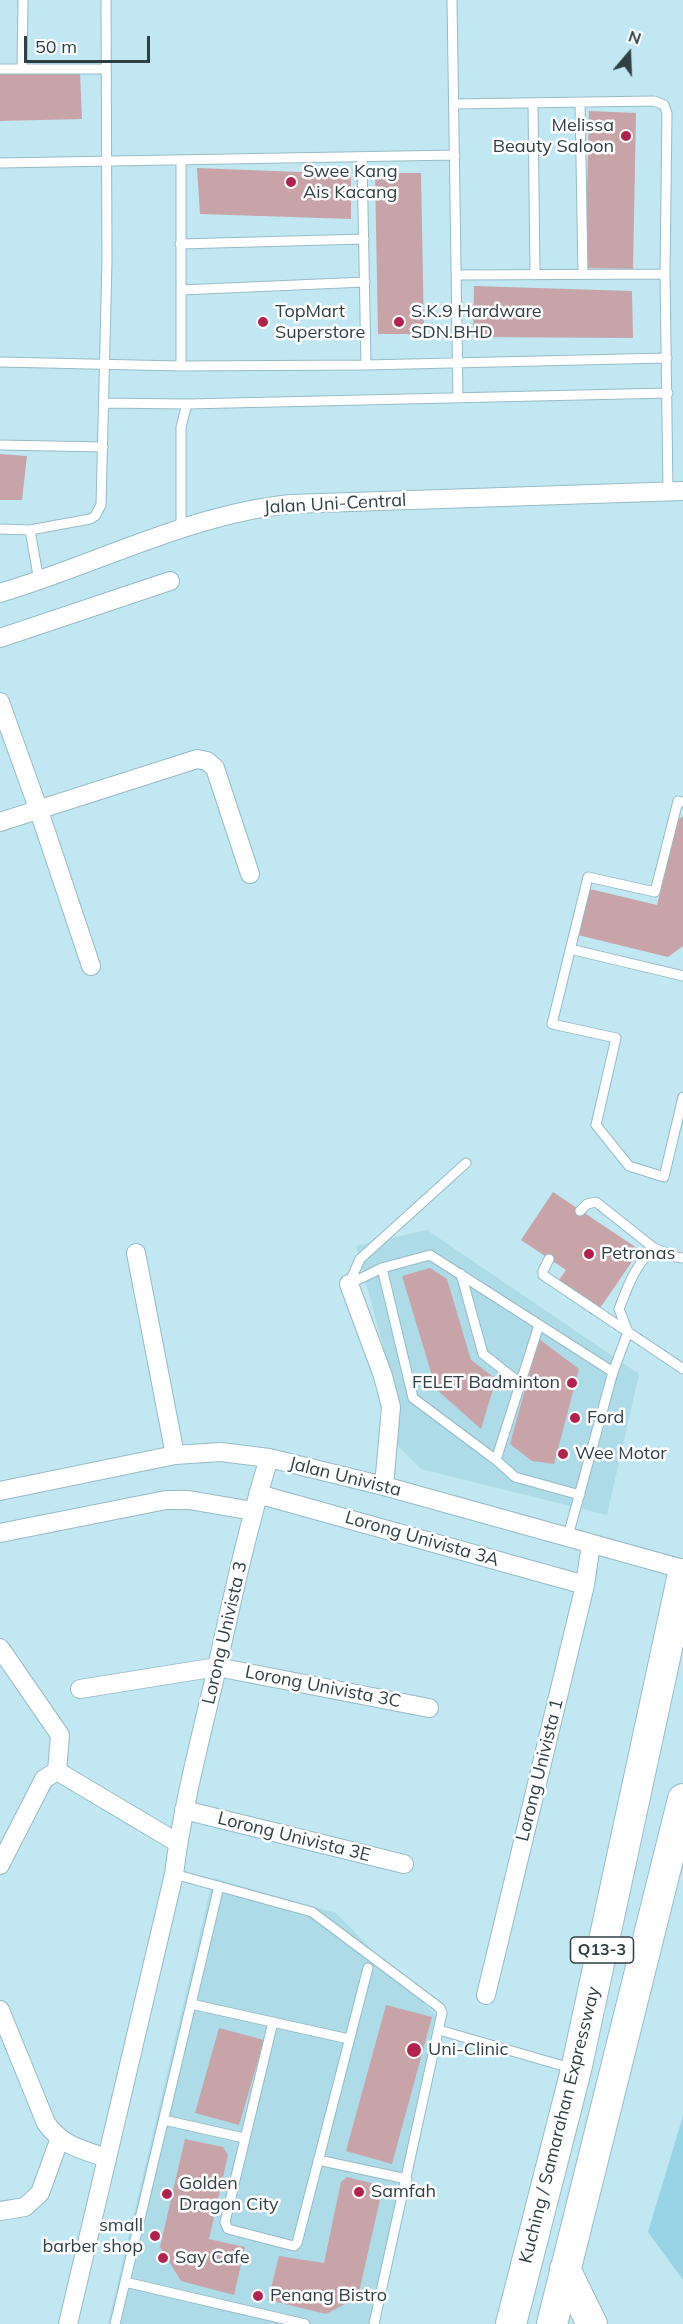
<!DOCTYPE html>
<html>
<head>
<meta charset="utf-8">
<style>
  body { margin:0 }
  #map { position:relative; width:683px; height:2324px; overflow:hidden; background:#c1e7f2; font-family:Mulish,sans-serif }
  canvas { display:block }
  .north { position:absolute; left:599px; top:24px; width:60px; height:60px; -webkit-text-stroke:4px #fff; paint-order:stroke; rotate:19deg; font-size:16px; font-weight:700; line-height:24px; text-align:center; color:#303f43 }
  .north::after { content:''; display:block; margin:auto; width:21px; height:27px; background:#303f43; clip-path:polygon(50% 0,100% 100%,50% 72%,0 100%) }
  .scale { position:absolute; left:24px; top:36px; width:126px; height:27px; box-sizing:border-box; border:3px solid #303f43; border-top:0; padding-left:8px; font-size:18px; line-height:21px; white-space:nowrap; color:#303f43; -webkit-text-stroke:4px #fff; paint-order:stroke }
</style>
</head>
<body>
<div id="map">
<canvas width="683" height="2324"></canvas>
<div class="north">N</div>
<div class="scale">50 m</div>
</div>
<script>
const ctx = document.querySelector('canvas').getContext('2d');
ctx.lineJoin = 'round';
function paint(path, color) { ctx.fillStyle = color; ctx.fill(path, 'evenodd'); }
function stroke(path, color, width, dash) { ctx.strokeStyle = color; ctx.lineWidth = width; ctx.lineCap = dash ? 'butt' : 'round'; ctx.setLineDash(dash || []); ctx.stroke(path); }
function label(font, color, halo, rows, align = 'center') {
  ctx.font = font + ' Mulish,sans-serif'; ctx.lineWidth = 5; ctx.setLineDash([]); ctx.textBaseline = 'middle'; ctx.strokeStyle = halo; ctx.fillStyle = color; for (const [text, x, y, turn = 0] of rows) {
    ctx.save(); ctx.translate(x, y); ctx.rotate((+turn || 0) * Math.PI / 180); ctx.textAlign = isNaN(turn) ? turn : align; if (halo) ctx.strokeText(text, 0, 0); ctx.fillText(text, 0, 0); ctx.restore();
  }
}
const built = new Path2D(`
  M 427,1230 L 639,1374 L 607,1515 L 421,1469 L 390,1438 L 400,1408 L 356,1246 Z
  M 213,1878 L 336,1913 L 438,2018 L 369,2324 L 108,2324 Z`);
const green = new Path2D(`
  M 683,2116 L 683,2280 L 648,2232 Z`);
const building = new Path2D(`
  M 0,73 L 80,73 L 82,119 L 0,121 Z
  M 589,111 L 636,113 L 633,269 L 585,268 Z
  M 197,168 L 351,174 L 351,219 L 200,214 Z
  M 375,173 L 421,173 L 424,334 L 378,334 Z
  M 474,286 L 632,291 L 633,338 L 473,337 Z
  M 0,454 L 27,456 L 22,500 L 0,500 Z
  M 683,816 L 683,946 L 668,957 L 578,935 L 590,889 L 657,905 L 678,820 Z
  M 553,1192 L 640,1250 L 598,1311 L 557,1283 L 566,1270 L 521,1240 Z
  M 430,1268 L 447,1279 L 471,1360 L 496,1379 L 481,1429 L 436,1389 L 402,1276 Z
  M 539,1339 L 579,1369 L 554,1464 L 532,1461 L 510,1444 Z
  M 386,2005 L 432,2017 L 392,2164 L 346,2151 Z
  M 219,2028 L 264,2040 L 239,2125 L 195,2113 Z
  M 185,2139 L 223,2147 L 228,2155 L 209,2239 L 245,2247 L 234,2295 L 181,2281 L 160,2247 Z
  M 347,2177 L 383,2186 L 358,2297 L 326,2314 L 268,2300 L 279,2256 L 324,2263 L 341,2182 Z`);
const service = new Path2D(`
  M 452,0 L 458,398
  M 0,69 L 106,69
  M 22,69 L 23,0
  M 580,103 L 583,274
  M 454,104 L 654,101 L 664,105 L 667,113 L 665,274 L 668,490
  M 533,104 L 535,275
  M 362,158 L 366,365
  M 181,161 L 181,366
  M 0,163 L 455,155
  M 180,244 L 364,239
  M 457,275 L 665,274
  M 181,290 L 365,282
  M 0,362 L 181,366 L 366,365 L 667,358
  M 104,403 L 187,404 L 668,393
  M 0,445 L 103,447
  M 0,529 L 30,530 L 90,519 L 95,516 L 101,505 L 107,261 L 106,0
  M 181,529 L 181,427 L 187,404
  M 30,530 L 39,581
  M 683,802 L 678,801 L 655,892 L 588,877 L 552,1024 L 616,1038 L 596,1125 L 629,1166 L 664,1177 L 683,1097
  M 570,949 L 683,976
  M 580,1211 L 587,1204 L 596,1202 L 654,1248
  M 683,1258 L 676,1257 L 654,1248 C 635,1265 628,1286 619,1309 L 628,1332 L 683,1369
  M 549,1259 L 543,1271 L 543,1275 L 628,1332 L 613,1372 L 568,1536
  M 382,1268 L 413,1398 L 496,1460 L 515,1477 L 580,1495
  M 461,1274 L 483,1354 L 520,1383
  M 349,1284 L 382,1268 L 430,1255 L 613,1372
  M 349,1284 L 360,1259 L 466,1163
  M 496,1460 L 539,1325
  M 174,1874 L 312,1912 L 440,2008 L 442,2013 L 374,2324
  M 191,2004 L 349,2039
  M 273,2022 L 225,2222 L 228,2229 L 294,2246 L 297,2243 L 368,1968
  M 439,2030 L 574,2069
  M 164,2120 L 244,2138
  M 318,2160 L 407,2179
  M 125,2282 L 305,2324
  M 115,2324 L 219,1886`);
const minor = new Path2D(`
  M 0,593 C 97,564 190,514 291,504 L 683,491
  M 0,638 L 170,581
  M 0,702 L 38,808 L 91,966
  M 0,822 L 197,759 L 207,761 L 215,768 L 250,874
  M 136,1253 L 175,1455
  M 349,1284 L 383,1376 L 391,1407 L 384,1486
  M 0,1491 L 175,1455 L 221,1452 L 269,1458 L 384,1486 L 683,1569
  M 258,1494 L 585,1585
  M 0,1533 L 166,1500 L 189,1500 L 253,1511
  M 0,1648 L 60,1735 L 57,1771
  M 80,1689 L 217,1667 L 429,1708
  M 184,1810 L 404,1864
  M 0,1865 L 44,1779 L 57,1771 L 178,1843
  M 486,1995 L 585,1585 L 591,1544
  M 0,2010 L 46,2123 C 61,2145 82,2150 107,2158
  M 0,2211 L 25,2207 L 40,2193 L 60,2138
  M 68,2324 L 174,1874 C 182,1810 198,1748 213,1685 C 230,1609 246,1533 269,1458`);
const trunk = new Path2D(`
  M 565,2269 L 592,2324
  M 511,2324 L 576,2070 L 683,1574
  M 552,2324 L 683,1799`);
const markers = [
  [626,136,6,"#b3224f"],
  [291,182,6,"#b3224f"],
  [263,322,6,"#b3224f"],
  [399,322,6,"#b3224f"],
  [589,1254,6,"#b3224f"],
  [572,1383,6,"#b3224f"],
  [575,1418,6,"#b3224f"],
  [563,1454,6,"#b3224f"],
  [414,2050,8,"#b3224f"],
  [359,2192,6,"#b3224f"],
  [167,2194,6,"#b3224f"],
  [155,2236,6,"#b3224f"],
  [163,2258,6,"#b3224f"],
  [258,2296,6,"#b3224f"]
];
const shields = [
  [602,1950,63]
];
const shieldNames = [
  ["Q13-3",602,1950]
];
const poiNames = [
  ["Melissa",614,126,"right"],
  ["Beauty Saloon",614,147,"right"],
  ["Swee Kang",303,172],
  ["Ais Kacang",303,193],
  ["TopMart",275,312],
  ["Superstore",275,333],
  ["S.K.9 Hardware",411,312],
  ["SDN.BHD",411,333],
  ["Petronas",601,1254],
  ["FELET Badminton",560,1383,"right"],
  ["Ford",587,1418],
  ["Wee Motor",575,1454],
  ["Uni-Clinic",428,2050],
  ["Golden",179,2184],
  ["Dragon City",179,2205],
  ["Samfah",371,2192],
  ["small",143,2226,"right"],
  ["barber shop",143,2247,"right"],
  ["Say Cafe",175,2258],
  ["Penang Bistro",270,2296]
];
const streetNames = [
  ["Jalan Uni-Central",335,504,-3],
  ["Jalan Univista",345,1477,14],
  ["Lorong Univista 3A",422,1539,16],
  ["Lorong Univista 3",225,1633,-77],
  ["Lorong Univista 3C",323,1687,11],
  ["Lorong Univista 1",540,1770,-76],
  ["Lorong Univista 3E",294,1837,14],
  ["Kuching / Samarahan Expressway",560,2125,-76]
];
paint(built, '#addbe8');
paint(green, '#97d4e5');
paint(building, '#c8a4a9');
stroke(service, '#96bbc5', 11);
stroke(minor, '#96bbc5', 20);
stroke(trunk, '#96bbc5', 32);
stroke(service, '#fff', 9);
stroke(minor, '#fff', 18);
stroke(trunk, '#fff', 30);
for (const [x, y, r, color] of markers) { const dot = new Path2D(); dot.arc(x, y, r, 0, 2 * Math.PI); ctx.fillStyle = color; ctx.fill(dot); stroke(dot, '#fff', 2); }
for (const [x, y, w] of shields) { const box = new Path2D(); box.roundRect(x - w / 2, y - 13, w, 26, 4.5); ctx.fillStyle = '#fff'; ctx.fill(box); stroke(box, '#303f43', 1.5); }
label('bold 16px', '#303f43', null, shieldNames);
label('18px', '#303f43', '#fff', poiNames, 'left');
label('18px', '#303f43', '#fff', streetNames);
</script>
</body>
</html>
